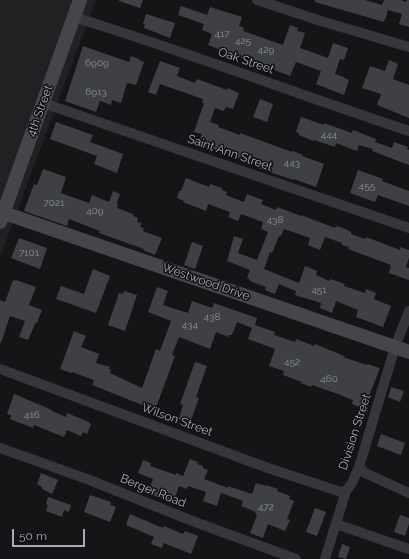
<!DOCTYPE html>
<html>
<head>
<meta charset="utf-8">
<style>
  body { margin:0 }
  #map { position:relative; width:409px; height:559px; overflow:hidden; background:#151517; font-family:Raleway,sans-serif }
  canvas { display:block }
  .scale { position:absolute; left:12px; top:529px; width:73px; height:18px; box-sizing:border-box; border:2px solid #a6adb8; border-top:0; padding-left:5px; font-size:12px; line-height:14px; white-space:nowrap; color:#a6adb8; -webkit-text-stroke:3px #101012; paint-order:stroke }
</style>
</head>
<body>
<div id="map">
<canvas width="409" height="559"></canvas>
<div class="scale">50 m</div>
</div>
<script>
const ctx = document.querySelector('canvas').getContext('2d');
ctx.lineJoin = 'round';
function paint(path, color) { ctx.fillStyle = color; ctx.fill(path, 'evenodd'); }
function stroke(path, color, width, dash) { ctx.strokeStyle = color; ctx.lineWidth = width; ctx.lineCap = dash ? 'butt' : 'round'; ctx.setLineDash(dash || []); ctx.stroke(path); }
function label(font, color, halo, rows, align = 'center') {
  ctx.font = font + ' Raleway,sans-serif'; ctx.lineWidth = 3; ctx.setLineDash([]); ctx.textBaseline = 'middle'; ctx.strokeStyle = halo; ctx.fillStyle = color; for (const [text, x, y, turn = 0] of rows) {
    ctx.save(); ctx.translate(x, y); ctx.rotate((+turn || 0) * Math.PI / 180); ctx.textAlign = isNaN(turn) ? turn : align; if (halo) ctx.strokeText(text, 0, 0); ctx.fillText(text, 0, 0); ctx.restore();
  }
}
const built = new Path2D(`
  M 0,0 L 96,0 L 0,257 Z`);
const building = new Path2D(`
  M 119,0 L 143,0 L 140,8 L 119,1 Z
  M 315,0 L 365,0 L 382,5 L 384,0 L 401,0 L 406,2 L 407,0 L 409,0 L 409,27 L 399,24 L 402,14 L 388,10 L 385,20 L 384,20 L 384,22 L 315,2 Z
  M 181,6 L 207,15 L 210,7 L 242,17 L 239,26 L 244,28 L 243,31 L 283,45 L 290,25 L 298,28 L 297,31 L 305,33 L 300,48 L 328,58 L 333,43 L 348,48 L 344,60 L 340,59 L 335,74 L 344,77 L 344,78 L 349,80 L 344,95 L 316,84 L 321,71 L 296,62 L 290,76 L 208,45 L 212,34 L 202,30 L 204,24 L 178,15 Z
  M 146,14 L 175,23 L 170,38 L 144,28 L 145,24 L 143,24 Z
  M 83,46 L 129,62 L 131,56 L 139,59 L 139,60 L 144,62 L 136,85 L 127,83 L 121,103 L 112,100 L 111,105 L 100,101 L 96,112 L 65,101 Z
  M 389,60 L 398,64 L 393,79 L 409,85 L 409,118 L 377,105 L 381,94 L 362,88 L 370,66 L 385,71 Z
  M 160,61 L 180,68 L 177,76 L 195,83 L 197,79 L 227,90 L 228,88 L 239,93 L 233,109 L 226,107 L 224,111 L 215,108 L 210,122 L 219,125 L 218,127 L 240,135 L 240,133 L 292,152 L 292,151 L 303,155 L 302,156 L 324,164 L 316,187 L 294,179 L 294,180 L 258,168 L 259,166 L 237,158 L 238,156 L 224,151 L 224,153 L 205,146 L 204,149 L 197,147 L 202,134 L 194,132 L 204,103 L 202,102 L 203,99 L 160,84 L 156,95 L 148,92 Z
  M 260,99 L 273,104 L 267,122 L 253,117 Z
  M 301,117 L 324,125 L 324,123 L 352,133 L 353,130 L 376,139 L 375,142 L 392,148 L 394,142 L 408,147 L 407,149 L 409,150 L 409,165 L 372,151 L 373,149 L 359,145 L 357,151 L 336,143 L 335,147 L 314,140 L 313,141 L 299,135 L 299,133 L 296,132 Z
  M 56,122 L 93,135 L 90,142 L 123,154 L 117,173 L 94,164 L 97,156 L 50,139 Z
  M 43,169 L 66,177 L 61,193 L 89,203 L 92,195 L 109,202 L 113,191 L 120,194 L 117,203 L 118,204 L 117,208 L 133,214 L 133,216 L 138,218 L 137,222 L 142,223 L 140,227 L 144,228 L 143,231 L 162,238 L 155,255 L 143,250 L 144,249 L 99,233 L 100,231 L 69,219 L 67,226 L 24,211 L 34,184 L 37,185 Z
  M 358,170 L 383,179 L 382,181 L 409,191 L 409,206 L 378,195 L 375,202 L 350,193 Z
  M 186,178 L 209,187 L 210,184 L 222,188 L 222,190 L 227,192 L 226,195 L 244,202 L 247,194 L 263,200 L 261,204 L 276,210 L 277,207 L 301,216 L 301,215 L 335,228 L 335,227 L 336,227 L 337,226 L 348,230 L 348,231 L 351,232 L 351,234 L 365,239 L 366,237 L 400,250 L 400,247 L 409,250 L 409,258 L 406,267 L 409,268 L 409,280 L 389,273 L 391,265 L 348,249 L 349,247 L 342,245 L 342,243 L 325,237 L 320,250 L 308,245 L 310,238 L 284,229 L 281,236 L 279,236 L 272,253 L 270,252 L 264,269 L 299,283 L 305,266 L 317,271 L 316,275 L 329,281 L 330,279 L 345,284 L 344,286 L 365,293 L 366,289 L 376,293 L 374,299 L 391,306 L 383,327 L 356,317 L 358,310 L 336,301 L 332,313 L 320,308 L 321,303 L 295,295 L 296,291 L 279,284 L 275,294 L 265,290 L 266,287 L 250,281 L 250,280 L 247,278 L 250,270 L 227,261 L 234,236 L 243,239 L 238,253 L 257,260 L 268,232 L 261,229 L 263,222 L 241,214 L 238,221 L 228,217 L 230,212 L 208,204 L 206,211 L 183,202 L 184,201 L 177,198 L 179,191 L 181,191 Z
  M 19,238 L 47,248 L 40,269 L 11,258 Z
  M 192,242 L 203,246 L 195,269 L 184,265 Z
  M 93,269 L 110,276 L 96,313 L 56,299 L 61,286 L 84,294 Z
  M 13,280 L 15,281 L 16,280 L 36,287 L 29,305 L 42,310 L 37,323 L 36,322 L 28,340 L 19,337 L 25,321 L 10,316 L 1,343 L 0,342 L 0,300 L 5,302 Z
  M 157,287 L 168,291 L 163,305 L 188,313 L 192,301 L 212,308 L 214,303 L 257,318 L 255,325 L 275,332 L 274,335 L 295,342 L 296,339 L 314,346 L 315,344 L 344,356 L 343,357 L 367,365 L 367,364 L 380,368 L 364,409 L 352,404 L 353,400 L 335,393 L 312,385 L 311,387 L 301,383 L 302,382 L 283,375 L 284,371 L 269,366 L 275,349 L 248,339 L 252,328 L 237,322 L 232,335 L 229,335 L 228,337 L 216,332 L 210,349 L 179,337 L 172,355 L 175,356 L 155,410 L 92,385 L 94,380 L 72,372 L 71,373 L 60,369 L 74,331 L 86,336 L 81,347 L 99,354 L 96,363 L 110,367 L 109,369 L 111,370 L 110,373 L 142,388 L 156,349 L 160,351 L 171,321 L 148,312 Z
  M 124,291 L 137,295 L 125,331 L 108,325 L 119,293 L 123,294 Z
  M 195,362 L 207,366 L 196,397 L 199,398 L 190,423 L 179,419 L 183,405 L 180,404 Z
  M 391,387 L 404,391 L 400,402 L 388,397 Z
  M 14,394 L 52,410 L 52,411 L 66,417 L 67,413 L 89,422 L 89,423 L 91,424 L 87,434 L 83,432 L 81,436 L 67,430 L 64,437 L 34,425 L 33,428 L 10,419 L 11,415 L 7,414 Z
  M 381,434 L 405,443 L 401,455 L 377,446 Z
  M 190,459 L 198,462 L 197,464 L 203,466 L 203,468 L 208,470 L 204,479 L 228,488 L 228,486 L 252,494 L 256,483 L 266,486 L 266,485 L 278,489 L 277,491 L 290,496 L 289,499 L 294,501 L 287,519 L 290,520 L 285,531 L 268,524 L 263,538 L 250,533 L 257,515 L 255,514 L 256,512 L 241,506 L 243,501 L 221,493 L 217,506 L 203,501 L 206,492 L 188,486 L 187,489 L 179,486 L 173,503 L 148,493 L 153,479 L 138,473 L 143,460 L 151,463 L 150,466 L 176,475 L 176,473 L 183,476 Z
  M 41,473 L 58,480 L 52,494 L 42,489 L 42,487 L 37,484 Z
  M 90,495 L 111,502 L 110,505 L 116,507 L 110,522 L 84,512 Z
  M 48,497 L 71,505 L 69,512 L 64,510 L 62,517 L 46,511 L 48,505 L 46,504 Z
  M 315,508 L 326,512 L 317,536 L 306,532 Z
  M 130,514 L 163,528 L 164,526 L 183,534 L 185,531 L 198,536 L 191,554 L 164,543 L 162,548 L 151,544 L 154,537 L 126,525 Z
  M 400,515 L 409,518 L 409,524 L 405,536 L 394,532 Z
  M 342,544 L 350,547 L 346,559 L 338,557 Z`);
const street = new Path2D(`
  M 257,0 L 321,21 L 409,47
  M 74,17 C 187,52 297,94 409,131
  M 43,103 L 409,228
  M 0,369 L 268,468 L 341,492 L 346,491
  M 0,448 L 87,479 L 195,522 L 296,559
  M 359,467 L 365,473 L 409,493
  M 336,524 L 409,549
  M 325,559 L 346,491 L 352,483 L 359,467 L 395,347 L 409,311`);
const secondary = new Path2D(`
  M 4,213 L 409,352
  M 0,222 L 80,0`);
const numberNames = [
  ["417",222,34],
  ["425",243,41],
  ["429",266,50],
  ["6909",97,63],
  ["6913",96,92],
  ["444",329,135],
  ["443",292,163],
  ["455",367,186],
  ["7021",54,203],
  ["409",95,211],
  ["438",275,220],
  ["7101",29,253],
  ["451",319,290],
  ["438",212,317],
  ["434",190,325],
  ["452",292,362],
  ["460",329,379],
  ["416",32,415],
  ["472",266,507]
];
const streetNames = [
  ["Oak Street",246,61,19],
  ["4th Street",40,111,-70],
  ["Saint Ann Street",230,153,19],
  ["Westwood Drive",206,282,19],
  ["Wilson Street",177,420,20],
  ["Division Street",355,432,-72],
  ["Berger Road",153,491,22]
];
paint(built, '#212124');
paint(building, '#3f4044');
stroke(street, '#36373c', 10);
stroke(secondary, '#44464c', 14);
label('10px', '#8c929b', null, numberNames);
label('12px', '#a6adb8', '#101012', streetNames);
</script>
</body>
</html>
